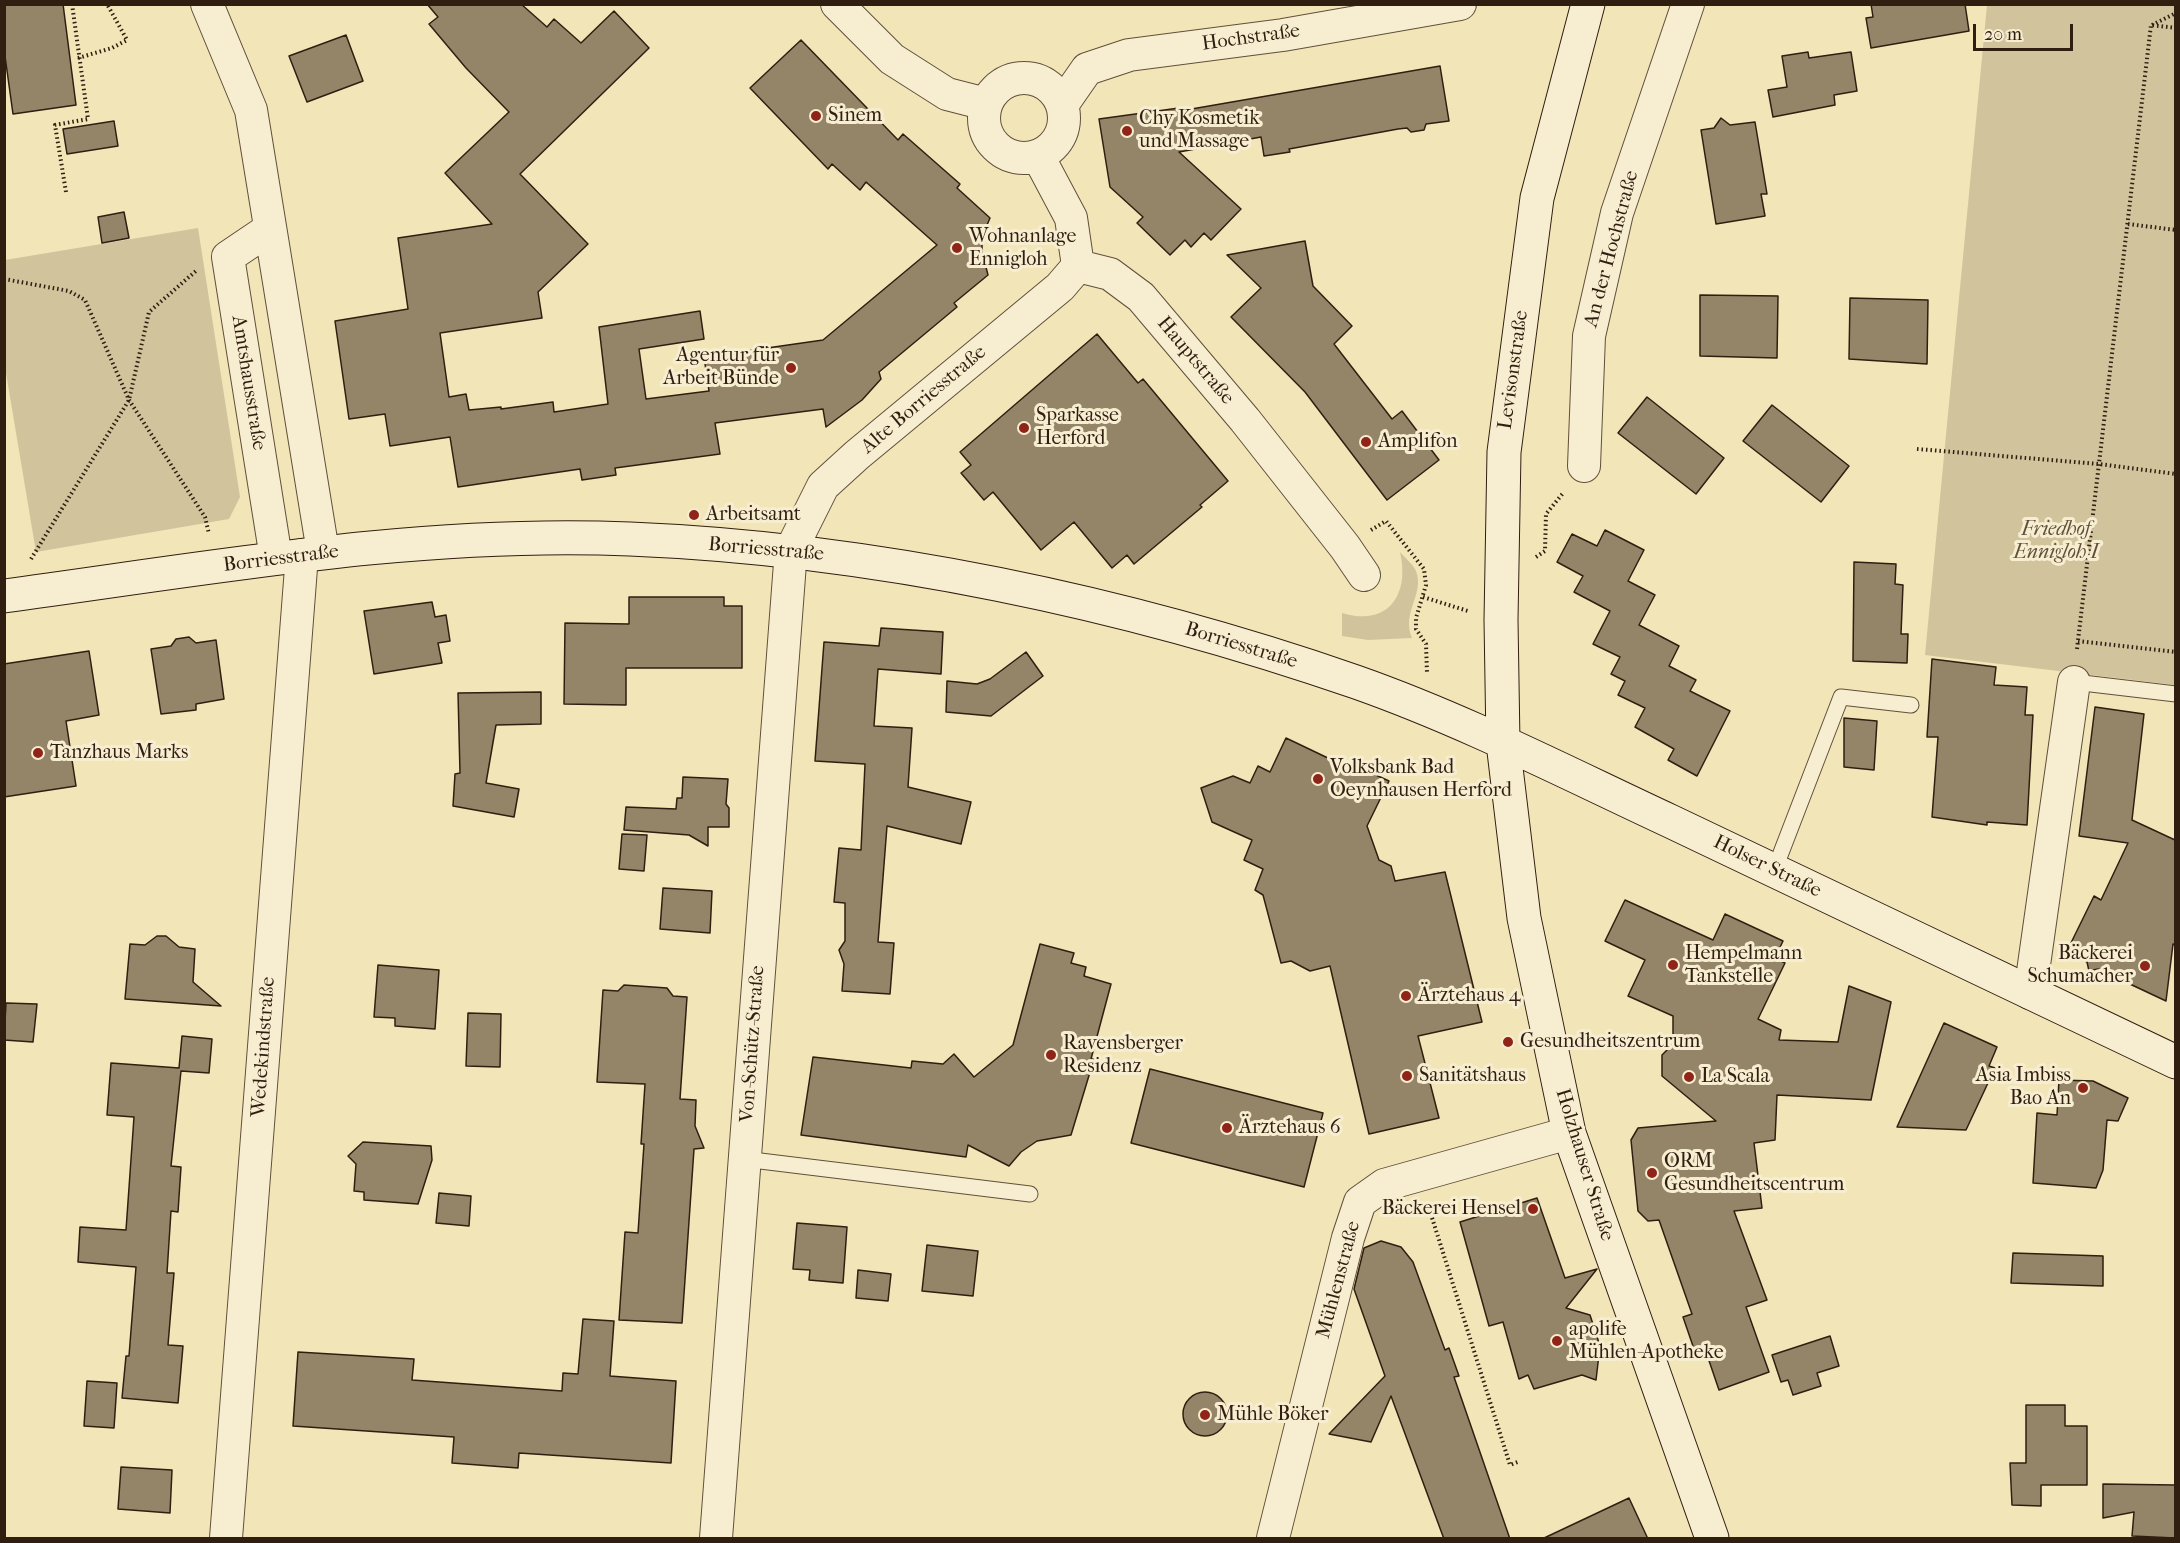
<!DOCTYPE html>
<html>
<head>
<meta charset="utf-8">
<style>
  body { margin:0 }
  #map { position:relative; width:2180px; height:1543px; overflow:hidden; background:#f2e5b8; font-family:"IM FELL French Canon",serif }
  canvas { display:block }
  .frame { position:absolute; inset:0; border:6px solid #301e11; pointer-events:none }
  .scale { position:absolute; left:1973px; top:24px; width:100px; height:27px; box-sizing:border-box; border:3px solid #301e11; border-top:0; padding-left:8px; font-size:18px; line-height:21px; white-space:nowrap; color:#301e11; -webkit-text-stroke:4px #f7eed1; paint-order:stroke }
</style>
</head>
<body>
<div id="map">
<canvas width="2180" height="1543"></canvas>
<div class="frame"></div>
<div class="scale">20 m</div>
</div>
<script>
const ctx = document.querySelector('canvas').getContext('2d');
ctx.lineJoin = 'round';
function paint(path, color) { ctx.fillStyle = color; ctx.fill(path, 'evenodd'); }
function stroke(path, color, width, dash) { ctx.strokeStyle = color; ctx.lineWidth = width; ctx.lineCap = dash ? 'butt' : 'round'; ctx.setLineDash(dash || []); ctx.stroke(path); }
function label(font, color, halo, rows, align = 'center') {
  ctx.font = font + ' "IM FELL French Canon",serif'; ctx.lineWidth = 6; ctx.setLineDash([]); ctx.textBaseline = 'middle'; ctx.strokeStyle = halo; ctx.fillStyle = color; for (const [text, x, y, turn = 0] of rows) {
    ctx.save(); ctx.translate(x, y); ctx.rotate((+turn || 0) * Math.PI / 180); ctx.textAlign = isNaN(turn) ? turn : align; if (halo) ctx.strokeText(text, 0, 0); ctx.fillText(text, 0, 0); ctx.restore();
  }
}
const green = new Path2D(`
  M 1987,5 L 2175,5 L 2175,685 L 1925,655 Z
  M 198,228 L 240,497 L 229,519 L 36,552 L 5,367 L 5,260 Z
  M 1400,552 C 1405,558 1413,564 1416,571 C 1425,594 1401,612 1412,638 L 1368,640 L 1342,636 L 1342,613 C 1388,627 1410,595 1400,552 Z`);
const building = new Path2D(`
  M 4,4 L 63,4 L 76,105 L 13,114 L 4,49 Z
  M 427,4 L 521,4 L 547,27 L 554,19 L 581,43 L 614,11 L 649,48 L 520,174 L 588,244 L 538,292 L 542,318 L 440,333 L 449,397 L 466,394 L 469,410 L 501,407 L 501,409 L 553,402 L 554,412 L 608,404 L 599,327 L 700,311 L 704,339 L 639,349 L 646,399 L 709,391 L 704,357 L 823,340 L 937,245 L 866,182 L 860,190 L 832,164 L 828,169 L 750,88 L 801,40 L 898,140 L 903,134 L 960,184 L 957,188 L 990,218 L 982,237 L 982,252 L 988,275 L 954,303 L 957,307 L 879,372 L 881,379 L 862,400 L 826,427 L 823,409 L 715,423 L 720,454 L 615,468 L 616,475 L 582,480 L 580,469 L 458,487 L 450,437 L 390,446 L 385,414 L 349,419 L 335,321 L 408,309 L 398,238 L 492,224 L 445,173 L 509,112 L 466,68 L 429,24 L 438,17 Z
  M 1871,4 L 1965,4 L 1969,31 L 1871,48 L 1866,18 L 1873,17 Z
  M 346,35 L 363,81 L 307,102 L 289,56 Z
  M 1808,52 L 1809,58 L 1851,52 L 1857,91 L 1834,95 L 1835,105 L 1773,117 L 1768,90 L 1787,87 L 1782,56 Z
  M 1440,66 L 1449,121 L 1426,124 L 1424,130 L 1411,132 L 1407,128 L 1398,129 L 1289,149 L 1290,152 L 1264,156 L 1261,137 L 1179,152 L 1241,209 L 1211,240 L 1204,233 L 1191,247 L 1185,240 L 1170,255 L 1137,223 L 1143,217 L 1110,187 L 1099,119 L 1179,108 L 1180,111 Z
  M 1721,118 L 1730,125 L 1755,122 L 1767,194 L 1761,194 L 1765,216 L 1716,224 L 1701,130 L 1714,128 Z
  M 114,121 L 118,146 L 67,154 L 63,129 Z
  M 124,212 L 129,238 L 102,243 L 98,217 Z
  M 1305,241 L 1313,286 L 1352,326 L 1334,344 L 1392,419 L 1402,411 L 1439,460 L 1387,500 L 1305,392 L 1231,317 L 1261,288 L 1227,255 Z
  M 1700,295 L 1778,296 L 1777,358 L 1700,356 Z
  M 1850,298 L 1928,300 L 1927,364 L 1849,359 Z
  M 1097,334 L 1138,383 L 1143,379 L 1228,481 L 1200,505 L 1202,507 L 1134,564 L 1127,555 L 1112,568 L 1074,522 L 1041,550 L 993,492 L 984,500 L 961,473 L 971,465 L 960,452 Z
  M 1647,397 L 1724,458 L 1696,494 L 1618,433 Z
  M 1772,405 L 1849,466 L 1821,502 L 1743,441 Z
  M 1605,530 L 1644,550 L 1628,581 L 1655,595 L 1639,625 L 1679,646 L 1669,666 L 1696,680 L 1690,691 L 1730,711 L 1697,776 L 1668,760 L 1674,749 L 1635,727 L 1645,708 L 1618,695 L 1625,681 L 1611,674 L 1620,657 L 1593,644 L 1610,611 L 1574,592 L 1583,576 L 1557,562 L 1572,534 L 1597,546 Z
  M 1854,562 L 1896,564 L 1895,584 L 1903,585 L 1901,634 L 1908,634 L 1907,663 L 1853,661 Z
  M 629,597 L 724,597 L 724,606 L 742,606 L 742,668 L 626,668 L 626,705 L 564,704 L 565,623 L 629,624 Z
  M 432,602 L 435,617 L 446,615 L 450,641 L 438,643 L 442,663 L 374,674 L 364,611 Z
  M 881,628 L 943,632 L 941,674 L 878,669 L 874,726 L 912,728 L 908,787 L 971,802 L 961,844 L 887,826 L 878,942 L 894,943 L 890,994 L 842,991 L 844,964 L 839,950 L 845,941 L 845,903 L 834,902 L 839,848 L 861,850 L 865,764 L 815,761 L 824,642 L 879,646 Z
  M 189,637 L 196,643 L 216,640 L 224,699 L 196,704 L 196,710 L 161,714 L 151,649 L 171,646 L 176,639 Z
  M 89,651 L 99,715 L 66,721 L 76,786 L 4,797 L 4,664 Z
  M 1026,652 L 1043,676 L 991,716 L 946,712 L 947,681 L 977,684 L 990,679 Z
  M 1932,659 L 1996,667 L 1994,685 L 2027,687 L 2025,715 L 2033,715 L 2027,825 L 1987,822 L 1987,825 L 1932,817 L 1938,737 L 1927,737 Z
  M 541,692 L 541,724 L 496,725 L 486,783 L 519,789 L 514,817 L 453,806 L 455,774 L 460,773 L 458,693 Z
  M 2095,707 L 2144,714 L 2132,820 L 2175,840 L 2175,945 L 2173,944 L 2166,1001 L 2098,969 L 2089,971 L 2087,962 L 2066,953 L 2094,896 L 2101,900 L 2128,843 L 2079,836 Z
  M 1844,718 L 1877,721 L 1874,770 L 1844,767 Z
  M 1286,738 L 1353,770 L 1356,766 L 1389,781 L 1367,826 L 1379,860 L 1391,866 L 1395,881 L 1445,872 L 1482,1022 L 1418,1036 L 1439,1118 L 1369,1134 L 1330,966 L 1310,971 L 1291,961 L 1281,963 L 1263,895 L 1255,890 L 1263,869 L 1244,860 L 1252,840 L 1212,822 L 1201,788 L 1233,776 L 1250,783 L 1258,766 L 1270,772 Z
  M 683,777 L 728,779 L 726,804 L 729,808 L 729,827 L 708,827 L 708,846 L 689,835 L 624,830 L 626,807 L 676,809 L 677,798 L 682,798 Z
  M 622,834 L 647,835 L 644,871 L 619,869 Z
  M 663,888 L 712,891 L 710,933 L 660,929 Z
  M 1625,900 L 1713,940 L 1725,914 L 1783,941 L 1775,958 L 1785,963 L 1758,1019 L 1781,1030 L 1779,1040 L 1838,1042 L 1849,986 L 1891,1002 L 1871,1100 L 1777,1095 L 1775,1140 L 1754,1143 L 1762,1208 L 1734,1211 L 1767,1300 L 1746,1307 L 1769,1372 L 1719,1390 L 1704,1346 L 1694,1349 L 1683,1317 L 1692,1314 L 1659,1220 L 1648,1221 L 1638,1211 L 1631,1140 L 1638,1128 L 1716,1121 L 1662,1076 L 1662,1055 L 1673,1044 L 1673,1016 L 1628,996 L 1645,960 L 1605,941 Z
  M 157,936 L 166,936 L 179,947 L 195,949 L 193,982 L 221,1006 L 125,999 L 130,944 L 145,945 Z
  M 1040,944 L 1074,953 L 1071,963 L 1086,967 L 1084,976 L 1111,984 L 1091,1059 L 1094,1059 L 1071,1135 L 1037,1141 L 1021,1152 L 1009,1166 L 968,1145 L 966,1157 L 801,1135 L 813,1057 L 911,1068 L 912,1061 L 943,1064 L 954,1054 L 974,1077 L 1013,1045 Z
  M 378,965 L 439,970 L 435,1029 L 395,1026 L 395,1018 L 374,1017 Z
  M 624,985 L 667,988 L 673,996 L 687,997 L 680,1099 L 696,1100 L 695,1126 L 704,1148 L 694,1149 L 682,1323 L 619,1320 L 625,1232 L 638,1233 L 644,1144 L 641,1144 L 645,1084 L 597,1082 L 603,990 L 618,991 Z
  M 6,1003 L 37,1004 L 33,1042 L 4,1040 Z
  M 468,1013 L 501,1014 L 500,1067 L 466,1066 Z
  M 1944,1023 L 1997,1047 L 1989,1066 L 1995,1068 L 1966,1130 L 1897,1127 Z
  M 182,1036 L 212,1039 L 209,1073 L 181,1071 L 171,1166 L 181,1167 L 178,1212 L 171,1211 L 167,1273 L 174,1273 L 168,1345 L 183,1346 L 178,1403 L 122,1398 L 126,1356 L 129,1356 L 136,1267 L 78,1262 L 80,1227 L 126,1230 L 134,1117 L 107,1115 L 111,1063 L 179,1068 Z
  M 1150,1069 L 1323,1113 L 1304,1187 L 1131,1143 Z
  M 2059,1080 L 2093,1081 L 2128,1098 L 2118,1121 L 2107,1120 L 2103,1170 L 2096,1188 L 2033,1183 L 2037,1113 L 2057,1115 Z
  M 363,1142 L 431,1146 L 432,1160 L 418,1204 L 364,1200 L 364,1192 L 354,1191 L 356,1164 L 348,1156 Z
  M 439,1193 L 471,1196 L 469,1226 L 436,1223 Z
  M 1537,1198 L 1565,1278 L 1597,1269 L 1566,1308 L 1590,1315 L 1600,1346 L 1596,1380 L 1582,1375 L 1534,1389 L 1528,1375 L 1519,1379 L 1503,1322 L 1489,1326 L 1460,1222 Z
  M 797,1223 L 847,1227 L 843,1283 L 809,1280 L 810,1270 L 793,1269 Z
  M 1381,1241 L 1401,1247 L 1413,1262 L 1445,1350 L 1449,1348 L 1459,1376 L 1454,1377 L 1510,1539 L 1444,1539 L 1391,1396 L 1371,1442 L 1329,1434 L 1385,1376 L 1354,1289 L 1364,1248 Z
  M 927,1245 L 978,1251 L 973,1296 L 922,1291 Z
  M 2013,1253 L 2103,1256 L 2103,1286 L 2011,1283 Z
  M 858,1270 L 891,1274 L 888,1301 L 856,1298 Z
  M 583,1319 L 614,1321 L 610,1376 L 676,1381 L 671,1463 L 519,1453 L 518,1468 L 452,1463 L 454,1437 L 293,1426 L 298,1352 L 414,1359 L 412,1380 L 562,1391 L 563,1373 L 578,1374 Z
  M 1830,1336 L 1839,1366 L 1817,1373 L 1821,1386 L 1793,1395 L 1788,1380 L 1781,1382 L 1772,1355 Z
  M 87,1381 L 117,1383 L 114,1428 L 84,1426 Z
  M1183 1414a22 22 0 1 1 44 0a22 22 0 1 1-44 0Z
  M 2026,1405 L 2065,1405 L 2065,1426 L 2087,1426 L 2087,1485 L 2041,1485 L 2041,1506 L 2012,1505 L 2010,1463 L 2026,1463 Z
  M 121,1467 L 172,1470 L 170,1513 L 118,1509 Z
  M 2103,1484 L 2175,1485 L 2175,1538 L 2132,1536 L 2134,1512 L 2103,1518 Z
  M 1629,1498 L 1648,1539 L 1542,1539 Z`);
const path = new Path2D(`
  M 2152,25 L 2176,13
  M 78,58 L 112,48 L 127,40 L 107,4
  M 66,192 L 55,125 L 88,119 L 72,4
  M 2128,224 L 2176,230
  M 4,279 L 69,291 L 85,300 L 129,400 L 205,517 L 209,534
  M 1917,449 L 2099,464 L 2176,474
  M 1371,530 L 1386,521 L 1424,569 L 1426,585 L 1416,618 L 1416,629 L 1426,644 L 1427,673
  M 1536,557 L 1545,551 L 1546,514 L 1564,492
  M 31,559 L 129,400 L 149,312 L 197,270
  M 1423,597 L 1468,611
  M 2078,641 L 2176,652
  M 2077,649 L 2151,25 L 2176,28
  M 1428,1205 L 1510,1465 L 1520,1461`);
const lane = new Path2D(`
  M 2074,682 L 2176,694
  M 1774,871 L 1841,697 L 1911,705
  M 744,1159 L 1030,1194`);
const street = new Path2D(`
  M 207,4 L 251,110 L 323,552
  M 837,4 L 892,59 L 947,94 L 986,104
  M984 118a40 40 0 1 1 80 0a40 40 0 1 1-80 0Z
  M 1062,105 L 1087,69 L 1129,55 L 1283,35 L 1460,4
  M 1038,156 L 1071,218 L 1078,266 L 1110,274 L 1141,297 L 1245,420 L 1345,547 L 1364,575
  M 268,230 L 228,257 L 276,558
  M 1584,466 L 1589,336 L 1617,213 L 1688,4
  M 2030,993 L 2074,682
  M 226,1538 L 302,555
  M 716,1538 L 791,550 L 823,486 L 857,455 L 1060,287 L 1078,266
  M 1273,1538 L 1348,1238 L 1360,1202 L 1384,1185 L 1569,1133`);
const secondary = new Path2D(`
  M 1588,4 L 1537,198 L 1504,452 L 1501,620 L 1503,743 L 1524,918 L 1569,1133 L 1712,1538
  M 4,596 C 212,568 420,530 630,539 C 874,549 1125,602 1356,682 C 1464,720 1567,773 1670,821 C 1839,901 2007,982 2176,1062`);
const markers = [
  [816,116,6,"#8f2418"],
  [1127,131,6,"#8f2418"],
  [957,248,6,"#8f2418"],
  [791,368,6,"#8f2418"],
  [1024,428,6,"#8f2418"],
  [1366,442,6,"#8f2418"],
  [694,515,6,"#8f2418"],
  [38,753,6,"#8f2418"],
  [1318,779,6,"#8f2418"],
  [1673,965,6,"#8f2418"],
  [2145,966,6,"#8f2418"],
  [1406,996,6,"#8f2418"],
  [1508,1042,6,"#8f2418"],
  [1051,1055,6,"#8f2418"],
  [1407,1076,6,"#8f2418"],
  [1689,1077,6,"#8f2418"],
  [2083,1088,6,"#8f2418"],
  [1227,1128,6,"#8f2418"],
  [1652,1173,6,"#8f2418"],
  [1533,1209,6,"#8f2418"],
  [1557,1341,6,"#8f2418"],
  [1205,1415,6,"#8f2418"]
];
const streetNames = [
  ["Hochstraße",1251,38,-8],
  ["An der Hochstraße",1612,249,-75],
  ["Hauptstraße",1195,361,50],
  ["Levisonstraße",1514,370,-82],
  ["Amtshausstraße",248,383,81],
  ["Alte Borriesstraße",924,400,-40],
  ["Borriesstraße",766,550,5],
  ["Borriesstraße",281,559,-7],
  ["Borriesstraße",1241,646,17],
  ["Holser Straße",1767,867,26],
  ["Von-Schütz-Straße",753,1044,-86],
  ["Wedekindstraße",264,1047,-86],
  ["Holzhauser Straße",1584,1165,73],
  ["Mühlenstraße",1339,1280,-75]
];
const poiNames = [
  ["Sinem",828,116],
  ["Chy Kosmetik",1139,119],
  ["und Massage",1139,142],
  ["Wohnanlage",969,237],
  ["Ennigloh",969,260],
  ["Agentur für",779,356,"right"],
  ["Arbeit Bünde",779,379,"right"],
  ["Sparkasse",1036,416],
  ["Herford",1036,439],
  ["Amplifon",1378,442],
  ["Arbeitsamt",706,515],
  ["Tanzhaus Marks",50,753],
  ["Volksbank Bad",1330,768],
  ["Oeynhausen Herford",1330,791],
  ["Hempelmann",1685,954],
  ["Tankstelle",1685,977],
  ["Bäckerei",2133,954,"right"],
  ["Schumacher",2133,977,"right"],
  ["Ärztehaus 4",1418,996],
  ["Gesundheitszentrum",1520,1042],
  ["Ravensberger",1063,1044],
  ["Residenz",1063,1067],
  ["Sanitätshaus",1419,1076],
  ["Asia Imbiss",2071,1076,"right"],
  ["Bao An",2071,1099,"right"],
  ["La Scala",1701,1077],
  ["Ärztehaus 6",1239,1128],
  ["ORM",1664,1162],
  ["Gesundheitscentrum",1664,1185],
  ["Bäckerei Hensel",1521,1209,"right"],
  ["apolife",1569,1330],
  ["Mühlen-Apotheke",1569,1353],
  ["Mühle Böker",1217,1415]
];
const parkNames = [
  ["Friedhof",2056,530],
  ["Ennigloh I",2056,553]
];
paint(green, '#d1c39c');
paint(building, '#958568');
stroke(building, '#301e11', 1.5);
stroke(lane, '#60503b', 17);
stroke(street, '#60503b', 34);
stroke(secondary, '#301e11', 35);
stroke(path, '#301e11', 4, [1.5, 3]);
stroke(lane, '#f7eed1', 15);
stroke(street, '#f7eed1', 32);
stroke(secondary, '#f7eed1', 33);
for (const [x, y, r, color] of markers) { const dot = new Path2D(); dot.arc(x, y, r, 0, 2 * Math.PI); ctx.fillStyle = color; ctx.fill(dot); stroke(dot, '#f7eed1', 2); }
label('20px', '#301e11', '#f7eed1', streetNames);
label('20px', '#301e11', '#f7eed1', poiNames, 'left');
label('italic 20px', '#60503b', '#f7eed1', parkNames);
</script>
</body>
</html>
